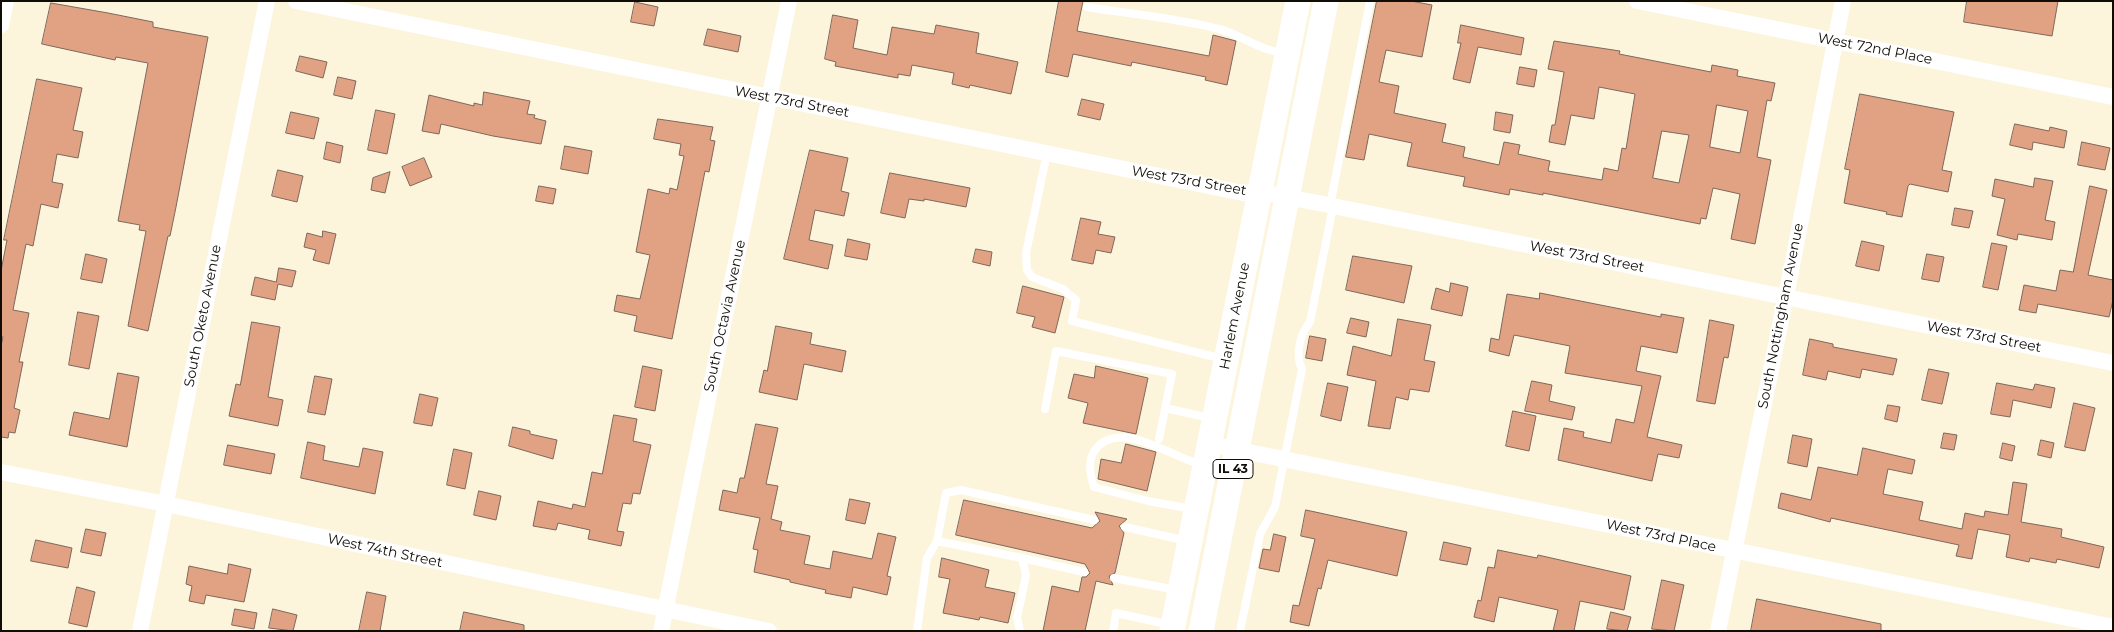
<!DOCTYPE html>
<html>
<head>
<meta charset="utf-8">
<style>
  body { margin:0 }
  #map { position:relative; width:2114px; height:632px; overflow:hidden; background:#fcf4db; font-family:Montserrat,sans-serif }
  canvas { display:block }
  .frame { position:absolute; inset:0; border:2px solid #100d06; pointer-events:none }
</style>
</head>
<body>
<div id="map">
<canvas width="2114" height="632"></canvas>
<div class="frame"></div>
</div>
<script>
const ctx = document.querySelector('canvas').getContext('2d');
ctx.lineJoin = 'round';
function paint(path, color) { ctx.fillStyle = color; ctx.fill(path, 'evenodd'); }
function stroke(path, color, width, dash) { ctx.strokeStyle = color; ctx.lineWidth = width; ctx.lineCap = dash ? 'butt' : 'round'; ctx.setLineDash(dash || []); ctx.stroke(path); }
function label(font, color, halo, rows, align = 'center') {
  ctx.font = font + ' Montserrat,sans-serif'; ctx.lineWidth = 4; ctx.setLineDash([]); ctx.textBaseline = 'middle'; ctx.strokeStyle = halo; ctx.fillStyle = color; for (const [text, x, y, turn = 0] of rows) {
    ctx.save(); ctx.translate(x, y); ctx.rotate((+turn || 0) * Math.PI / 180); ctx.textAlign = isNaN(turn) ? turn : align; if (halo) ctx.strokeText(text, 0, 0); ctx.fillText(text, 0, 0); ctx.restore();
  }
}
const building = new Path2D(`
  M 1059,1 L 1083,1 L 1077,31 L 1209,56 L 1213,35 L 1236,41 L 1227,85 L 1205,80 L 1206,77 L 1132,62 L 1131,66 L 1073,54 L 1068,77 L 1046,72 Z
  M 1377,1 L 1411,1 L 1432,5 L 1422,57 L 1386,50 L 1379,82 L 1399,86 L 1394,113 L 1446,124 L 1442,142 L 1465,147 L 1463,157 L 1499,165 L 1504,142 L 1520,145 L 1518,154 L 1550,161 L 1548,171 L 1602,180 L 1604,168 L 1618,171 L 1622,148 L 1626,149 L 1635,94 L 1599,87 L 1594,119 L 1571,115 L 1565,145 L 1549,142 L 1552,125 L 1555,125 L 1564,72 L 1548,69 L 1554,41 L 1620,51 L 1619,54 L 1711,72 L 1712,65 L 1738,70 L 1737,76 L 1775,83 L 1771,101 L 1767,100 L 1757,157 L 1771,160 L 1755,244 L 1731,239 L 1740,194 L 1713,188 L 1706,219 L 1701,218 L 1700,224 L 1543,193 L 1543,195 L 1510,189 L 1509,195 L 1463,186 L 1465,177 L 1407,166 L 1412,143 L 1369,134 L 1364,160 L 1346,157 ZM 1717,105 L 1748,111 L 1740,153 L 1710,147 ZM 1662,131 L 1689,135 L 1679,183 L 1653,178 Z
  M 1967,1 L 2058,1 L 2052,36 L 1964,22 Z
  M 635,2 L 658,7 L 654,26 L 631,22 Z
  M 51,3 L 108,13 L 153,22 L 153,27 L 208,37 L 176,207 L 170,236 L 168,236 L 148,331 L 128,326 L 146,231 L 139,230 L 140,225 L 118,221 L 148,63 L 116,57 L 115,60 L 42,44 Z
  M 833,15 L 858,20 L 853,48 L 887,55 L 892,27 L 934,34 L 936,25 L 979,33 L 976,53 L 1018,62 L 1011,94 L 970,85 L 969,88 L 952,84 L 954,73 L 912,65 L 910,76 L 898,74 L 898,78 L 835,66 L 836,62 L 825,59 Z
  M 1461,25 L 1524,38 L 1521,55 L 1478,47 L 1470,83 L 1453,79 L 1461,43 L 1458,43 Z
  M 708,29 L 741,36 L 738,52 L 704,45 Z
  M 300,56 L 327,62 L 323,78 L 296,71 Z
  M 1520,67 L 1537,70 L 1534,87 L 1517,84 Z
  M 338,77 L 356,81 L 352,99 L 334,95 Z
  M 37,79 L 82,88 L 73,130 L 83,132 L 78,158 L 57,154 L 52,182 L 63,184 L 58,208 L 41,204 L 33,246 L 26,244 L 13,310 L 29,313 L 19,362 L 23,362 L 14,408 L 20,410 L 15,433 L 9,432 L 8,438 L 1,437 L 1,346 L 3,337 L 1,336 L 1,271 L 7,240 L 4,240 Z
  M 484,92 L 530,101 L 527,114 L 535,115 L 534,118 L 546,121 L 541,144 L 493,136 L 441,124 L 439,134 L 422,131 L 429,95 L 474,106 L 474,103 L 482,105 Z
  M 1860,94 L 1954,112 L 1942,170 L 1952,172 L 1948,192 L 1910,184 L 1908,186 L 1902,217 L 1886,214 L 1887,212 L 1844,203 L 1850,170 L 1845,169 Z
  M 1082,99 L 1104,104 L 1100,120 L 1078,115 Z
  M 376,110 L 395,114 L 387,154 L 368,150 Z
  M 291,112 L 319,118 L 314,139 L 286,133 Z
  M 1496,112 L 1513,115 L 1510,133 L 1494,130 Z
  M 658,119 L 713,127 L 710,140 L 715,141 L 709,172 L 705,171 L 672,339 L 634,331 L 637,316 L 614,311 L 617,295 L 640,299 L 650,255 L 636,252 L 648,189 L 669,194 L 670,188 L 677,190 L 684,156 L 679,155 L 681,144 L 654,139 Z
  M 2015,124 L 2049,131 L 2050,127 L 2067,131 L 2064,148 L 2033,142 L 2032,150 L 2010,145 Z
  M 327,142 L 343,146 L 340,163 L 324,159 Z
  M 2082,142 L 2110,148 L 2105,170 L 2078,165 Z
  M 565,146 L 592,151 L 588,174 L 561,169 Z
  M 810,150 L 848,158 L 841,191 L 849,193 L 844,216 L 815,210 L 809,240 L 833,245 L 828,269 L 784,259 Z
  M 424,158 L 432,177 L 410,186 L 402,167 Z
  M 278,170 L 303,176 L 297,202 L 272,196 Z
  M 390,172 L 385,193 L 371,190 L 373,178 Z
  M 890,173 L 970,188 L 966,207 L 924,199 L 924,201 L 909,199 L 905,218 L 881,213 Z
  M 2035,178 L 2053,181 L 2045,220 L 2055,222 L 2052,240 L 2018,234 L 2017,240 L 1997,235 L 2005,199 L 1992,196 L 1995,179 L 2033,187 Z
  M 539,186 L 556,189 L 553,204 L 536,201 Z
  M 2090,186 L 2107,190 L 2088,275 L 2113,280 L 2113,300 L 2109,317 L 2038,304 L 2036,313 L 2019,310 L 2024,285 L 2056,291 L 2060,270 L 2073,272 Z
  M 1955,208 L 1973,211 L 1969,228 L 1952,225 Z
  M 1081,218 L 1101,222 L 1098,234 L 1115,237 L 1111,253 L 1096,250 L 1093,264 L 1072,260 Z
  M 323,231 L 336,234 L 329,264 L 313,260 L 316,250 L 304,247 L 307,233 L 322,237 Z
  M 848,239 L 870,244 L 867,260 L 845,256 Z
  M 1862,241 L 1884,246 L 1879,271 L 1856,266 Z
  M 1992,243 L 2007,246 L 1998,290 L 1983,287 Z
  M 976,249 L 992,252 L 990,266 L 973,262 Z
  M 86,254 L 107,259 L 102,283 L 81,279 Z
  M 1927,254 L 1944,257 L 1939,282 L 1922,279 Z
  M 1353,256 L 1412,266 L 1404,303 L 1346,290 Z
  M 279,268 L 296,271 L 292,287 L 278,284 L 275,300 L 251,295 L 255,277 L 276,282 Z
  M 1451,283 L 1468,287 L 1462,316 L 1431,309 L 1436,288 L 1449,292 Z
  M 1023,286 L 1064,297 L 1055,333 L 1032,327 L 1035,317 L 1017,313 Z
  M 1540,293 L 1661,317 L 1661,314 L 1684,318 L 1677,353 L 1641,346 L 1636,371 L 1661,376 L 1647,437 L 1682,445 L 1679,458 L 1658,454 L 1652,481 L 1558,460 L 1564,428 L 1584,432 L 1583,437 L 1611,443 L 1616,419 L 1634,423 L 1642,386 L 1565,373 L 1570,346 L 1514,335 L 1509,356 L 1489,351 L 1491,338 L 1499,340 L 1507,294 L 1539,299 Z
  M 78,312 L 99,316 L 89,369 L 69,365 Z
  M 1351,318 L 1369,322 L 1366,337 L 1347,333 Z
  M 1398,319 L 1431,325 L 1424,360 L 1435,362 L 1429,392 L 1410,389 L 1408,400 L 1396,397 L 1390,429 L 1368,426 L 1376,381 L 1347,375 L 1353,346 L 1391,356 Z
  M 1710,320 L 1734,325 L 1728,358 L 1724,357 L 1715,404 L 1697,401 Z
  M 252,322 L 280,327 L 268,397 L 283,400 L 278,426 L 229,416 L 236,384 L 240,385 Z
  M 776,326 L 812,333 L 810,344 L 846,351 L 842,372 L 804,364 L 797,400 L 759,392 L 764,370 L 767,371 Z
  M 1310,336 L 1326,339 L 1322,361 L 1306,358 Z
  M 1810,339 L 1833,344 L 1833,347 L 1897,359 L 1893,375 L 1862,369 L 1860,378 L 1828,371 L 1826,380 L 1803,375 Z
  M 643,366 L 662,370 L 655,411 L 635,407 Z
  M 1096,366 L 1148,378 L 1136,434 L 1083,423 L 1088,403 L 1068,398 L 1074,374 L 1094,378 Z
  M 1929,369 L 1949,373 L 1942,404 L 1922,400 Z
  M 118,373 L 139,377 L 127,447 L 69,435 L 74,412 L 109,419 Z
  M 315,376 L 332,379 L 325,415 L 308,412 Z
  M 1532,381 L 1552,385 L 1549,401 L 1575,407 L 1572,420 L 1525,411 Z
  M 1328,383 L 1348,387 L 1341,421 L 1321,416 Z
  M 1997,383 L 2033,390 L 2035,384 L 2055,388 L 2051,408 L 2013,400 L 2010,417 L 1991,414 Z
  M 420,394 L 438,398 L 432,426 L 414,423 Z
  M 2074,403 L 2095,408 L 2085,451 L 2065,447 Z
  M 1888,405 L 1900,407 L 1897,422 L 1885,419 Z
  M 1513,411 L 1536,416 L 1529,451 L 1506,446 Z
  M 614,415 L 637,419 L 633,441 L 651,445 L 640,494 L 633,493 L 631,504 L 623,503 L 617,531 L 624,532 L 621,546 L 588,539 L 590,530 L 558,523 L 556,530 L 533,526 L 538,501 L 572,509 L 573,504 L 585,507 L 592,472 L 602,474 Z
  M 756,424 L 778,428 L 766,484 L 778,486 L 771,519 L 782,522 L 780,530 L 810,536 L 804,564 L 830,569 L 833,551 L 872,559 L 878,533 L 896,537 L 887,576 L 891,577 L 887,595 L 853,587 L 851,598 L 825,593 L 826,590 L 790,582 L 790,580 L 754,572 L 758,550 L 753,549 L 760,518 L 719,510 L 723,490 L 737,493 L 740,478 L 744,478 Z
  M 513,427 L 530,431 L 530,434 L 557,440 L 553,459 L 509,446 Z
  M 1944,433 L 1957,435 L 1954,450 L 1941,448 Z
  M 1793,435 L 1812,439 L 1807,467 L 1788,463 Z
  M 2041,440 L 2054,443 L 2051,458 L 2038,455 Z
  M 308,442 L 325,446 L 323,460 L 359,467 L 363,448 L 383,452 L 375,494 L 301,478 Z
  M 2003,443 L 2015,446 L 2012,461 L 2000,458 Z
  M 1126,444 L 1156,452 L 1147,491 L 1098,479 L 1101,459 L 1121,463 Z
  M 228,445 L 275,454 L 271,474 L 224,465 Z
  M 1863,448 L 1915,460 L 1912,474 L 1888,469 L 1883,494 L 1923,502 L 1919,520 L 1962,529 L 1965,513 L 1984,517 L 1985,511 L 2008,515 L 2013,482 L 2027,484 L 2021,522 L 2062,529 L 2061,537 L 2104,547 L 2099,568 L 2057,559 L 2056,563 L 2030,558 L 2029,562 L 2006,557 L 2010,535 L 1978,529 L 1972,559 L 1956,556 L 1959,545 L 1831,518 L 1830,522 L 1778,508 L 1781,493 L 1811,500 L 1818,467 L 1857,475 Z
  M 454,449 L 472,453 L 465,489 L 447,485 Z
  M 479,491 L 501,496 L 496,520 L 474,515 Z
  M 850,499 L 870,503 L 865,524 L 846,520 Z
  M 964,500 L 1092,528 L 1100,521 L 1095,512 L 1127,519 L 1119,526 L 1124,533 L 1115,573 L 1109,576 L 1113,585 L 1096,581 L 1085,631 L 1043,631 L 1052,586 L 1079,592 L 1082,577 L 1086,577 L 1090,573 L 1085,564 L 956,535 Z
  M 1306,510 L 1407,532 L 1397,576 L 1328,560 L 1321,589 L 1318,588 L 1309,626 L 1290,622 L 1293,605 L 1299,606 L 1315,539 L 1301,536 Z
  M 86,529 L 106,533 L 101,556 L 81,552 Z
  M 1274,534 L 1286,537 L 1279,572 L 1259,568 L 1263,549 L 1270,550 Z
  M 36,540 L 72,548 L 68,568 L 31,561 Z
  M 1444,542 L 1471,548 L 1467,565 L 1440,560 Z
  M 1498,550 L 1537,558 L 1538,555 L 1631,576 L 1624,610 L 1580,601 L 1574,631 L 1553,631 L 1558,610 L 1499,597 L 1494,622 L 1474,617 L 1478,600 L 1481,601 L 1488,567 L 1494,568 Z
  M 942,558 L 989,570 L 985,587 L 1015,593 L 1008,623 L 980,617 L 979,620 L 943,613 L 950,579 L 939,577 Z
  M 229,564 L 251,569 L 244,602 L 206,595 L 204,604 L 189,601 L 192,586 L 186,584 L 189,566 L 227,574 Z
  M 1662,580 L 1684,585 L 1674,631 L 1652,629 Z
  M 77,587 L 95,592 L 87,627 L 69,623 Z
  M 367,592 L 386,596 L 380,631 L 359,631 Z
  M 1757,599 L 1881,624 L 1881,631 L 1751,631 Z
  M 235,609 L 257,613 L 254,629 L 232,625 Z
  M 273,609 L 297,615 L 293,631 L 269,628 Z
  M 464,612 L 524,625 L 524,631 L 460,631 Z
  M 1611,612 L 1631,617 L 1627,631 L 1607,629 Z`);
const service = new Path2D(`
  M 1087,7 C 1130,14 1177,18 1219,29 C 1240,34 1264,53 1283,52
  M 1047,153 L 1026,253 L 1027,270 L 1032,277 L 1063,289 L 1076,300 L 1072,321 L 1223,359
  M 1165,408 L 1210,418
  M 1045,409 L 1056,351 L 1172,374 L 1159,439
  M 1193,509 L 1148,501 L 1094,487 C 1090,475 1087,461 1095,450 C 1119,417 1174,459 1203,465
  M 1125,527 L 1187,541
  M 937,541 L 1022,558 L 1026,575 L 1017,618 L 1020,631
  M 1022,558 L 1084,572
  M 1114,578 L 1176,590
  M 917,631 L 927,558 L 937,541 L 946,493 L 961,490 L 1094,520
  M 1113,631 L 1116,613 L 1171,625
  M 1240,631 L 1260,534 L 1275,507 L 1302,369 C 1295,355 1300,334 1310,322 L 1332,212 L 1330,206 L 1370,1`);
const minor = new Path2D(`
  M 296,1 L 1243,193 L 1260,192 L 1308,201 L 2113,363
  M 1637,1 L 2113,97
  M 1,25 L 6,1
  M 1209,444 L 2113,627
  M 1,472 L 166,504 L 769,631
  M 140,631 L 267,1
  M 661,631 L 789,1
  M 1718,631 L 1791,271 L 1843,1`);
const primary = new Path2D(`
  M 1172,631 L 1298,1
  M 1201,631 L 1326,1`);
const shields = [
  [1233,469,40]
];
const shieldNames = [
  ["IL 43",1233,469]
];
const streetNames = [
  ["West 72nd Place",1875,49,11],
  ["West 73rd Street",792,102,11],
  ["West 73rd Street",1189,181,10],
  ["West 73rd Street",1587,257,11],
  ["South Oketo Avenue",203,316,-79],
  ["South Octavia Avenue",725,316,-78],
  ["Harlem Avenue",1235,316,-79],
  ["South Nottingham Avenue",1781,316,-79],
  ["West 73rd Street",1984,337,11],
  ["West 73rd Place",1661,536,12],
  ["West 74th Street",385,551,12]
];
paint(building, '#e1a283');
stroke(building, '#7e675c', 1);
stroke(service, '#fff', 8);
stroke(minor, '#fff', 16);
stroke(primary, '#fff', 25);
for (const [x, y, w] of shields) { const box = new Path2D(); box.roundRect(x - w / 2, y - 9.5, w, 19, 4); ctx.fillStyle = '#fff'; ctx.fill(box); stroke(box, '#100d06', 1); }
label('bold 12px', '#100d06', null, shieldNames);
label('14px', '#100d06', '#fff', streetNames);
</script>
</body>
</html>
